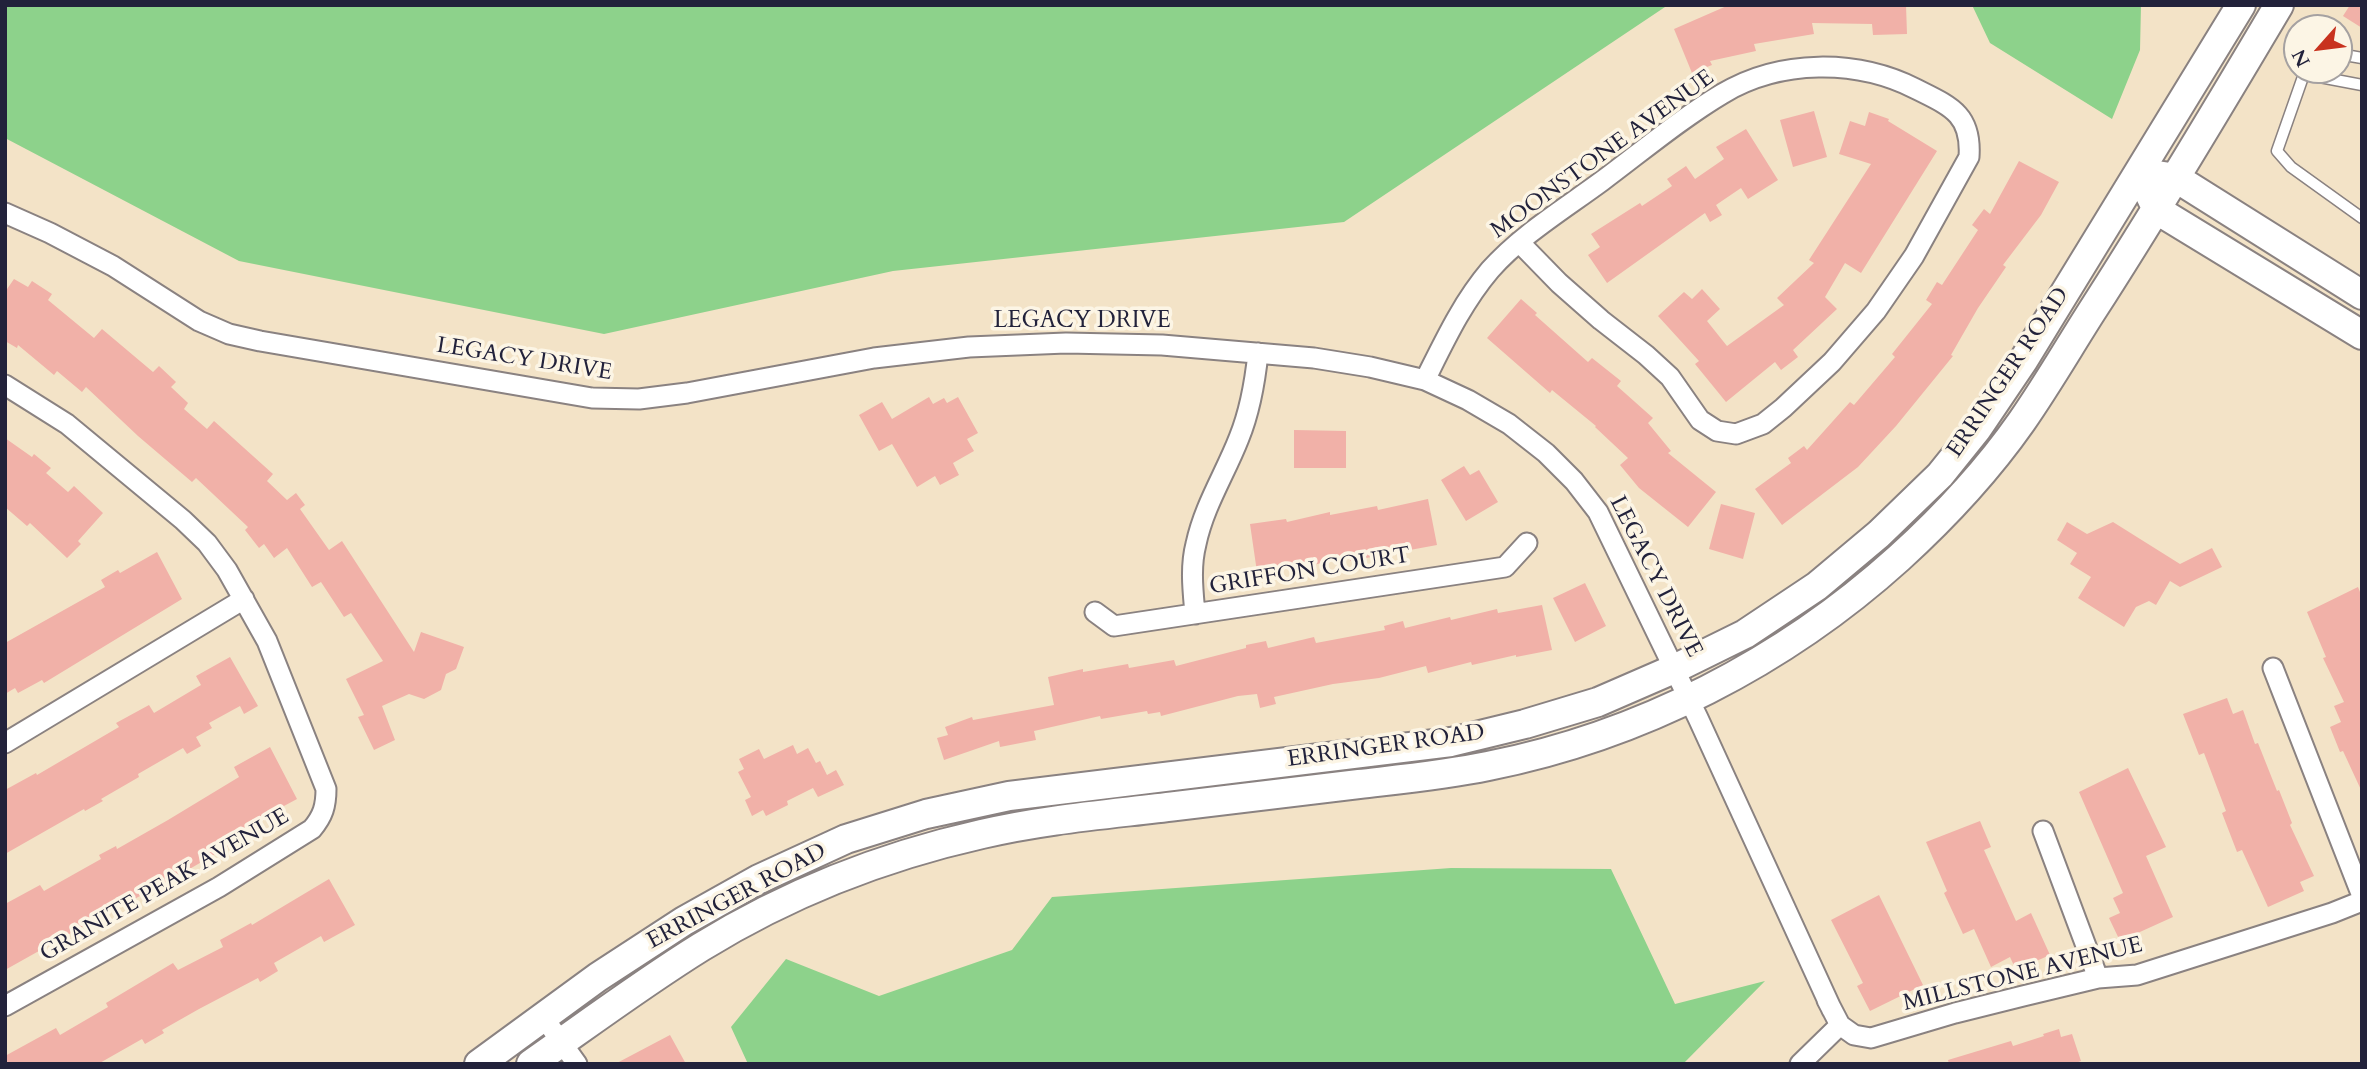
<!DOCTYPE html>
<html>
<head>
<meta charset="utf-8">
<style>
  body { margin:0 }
  #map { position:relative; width:2367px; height:1069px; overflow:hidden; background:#f3e3c7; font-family:Cardo,serif }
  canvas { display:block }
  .frame { position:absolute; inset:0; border:7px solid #22223b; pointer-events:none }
  .north { position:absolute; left:2283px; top:14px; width:70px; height:70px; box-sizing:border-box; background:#fcf5e5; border:2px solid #a5a1a1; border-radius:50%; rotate:242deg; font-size:19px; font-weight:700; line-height:28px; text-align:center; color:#22223b }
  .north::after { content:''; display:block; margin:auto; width:24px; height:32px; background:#c8321e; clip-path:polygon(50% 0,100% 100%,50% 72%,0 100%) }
</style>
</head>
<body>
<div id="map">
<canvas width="2367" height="1069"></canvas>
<div class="frame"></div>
<div class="north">N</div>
</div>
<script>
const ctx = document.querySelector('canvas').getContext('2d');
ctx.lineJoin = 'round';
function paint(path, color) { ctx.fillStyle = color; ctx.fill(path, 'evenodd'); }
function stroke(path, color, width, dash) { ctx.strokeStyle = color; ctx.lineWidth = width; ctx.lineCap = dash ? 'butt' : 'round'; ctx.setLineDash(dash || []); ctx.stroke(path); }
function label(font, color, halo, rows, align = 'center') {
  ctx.font = font + ' Cardo,serif'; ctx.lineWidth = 7; ctx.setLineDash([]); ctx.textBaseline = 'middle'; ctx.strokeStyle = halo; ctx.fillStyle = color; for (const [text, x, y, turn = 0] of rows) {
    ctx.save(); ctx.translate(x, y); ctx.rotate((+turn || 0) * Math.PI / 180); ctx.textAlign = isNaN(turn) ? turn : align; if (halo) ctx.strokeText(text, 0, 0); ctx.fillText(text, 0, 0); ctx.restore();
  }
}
const green = new Path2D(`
  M 5,5 L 1668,5 L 1344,222 L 893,271 L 604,334 L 239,261 L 5,138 Z
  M 1972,5 L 2141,5 L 2140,50 L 2112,119 L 1990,43 Z
  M 1451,868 L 1611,869 L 1675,1004 L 1765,981 L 1683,1064 L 748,1064 L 731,1027 L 786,959 L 879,996 L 1012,950 L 1052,897 Z`);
const building = new Path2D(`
  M 1729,5 L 1906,5 L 1907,34 L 1873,35 L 1872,24 L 1812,23 L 1814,34 L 1754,44 L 1756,51 L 1710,61 L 1712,65 L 1692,73 L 1674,29 Z
  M 2350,5 L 2362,5 L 2362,28 L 2343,16 Z
  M 1814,111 L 1827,157 L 1793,167 L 1780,120 Z
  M 1869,112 L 1889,119 L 1888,121 L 1937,151 L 1861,273 L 1845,263 L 1825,297 L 1837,309 L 1793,350 L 1798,357 L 1781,370 L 1775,362 L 1726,402 L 1695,364 L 1699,361 L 1658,316 L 1684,292 L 1692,299 L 1702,289 L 1720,309 L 1707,321 L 1727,346 L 1784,305 L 1777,298 L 1814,263 L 1809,260 L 1871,164 L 1839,154 L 1850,121 L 1865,126 Z
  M 1746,129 L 1778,180 L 1748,199 L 1741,188 L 1716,205 L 1722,215 L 1710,222 L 1705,213 L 1607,283 L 1588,255 L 1600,247 L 1591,234 L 1640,203 L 1642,206 L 1672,186 L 1667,179 L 1686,166 L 1695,179 L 1724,159 L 1716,147 Z
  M 2019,161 L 2059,182 L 2041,215 L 2003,265 L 2006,267 L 1978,308 L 1951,355 L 1953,356 L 1896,426 L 1858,467 L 1782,525 L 1755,489 L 1791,463 L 1788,458 L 1804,446 L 1807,450 L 1850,402 L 1854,405 L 1895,357 L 1892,354 L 1932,304 L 1926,300 L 1937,282 L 1942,285 L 1978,230 L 1972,225 L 1984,209 L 1990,214 Z
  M 14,279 L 28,287 L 32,281 L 52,294 L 48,300 L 94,338 L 102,329 L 153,372 L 159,366 L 176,382 L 171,387 L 188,403 L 184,409 L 207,429 L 214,421 L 273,474 L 267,481 L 287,500 L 296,493 L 305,505 L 300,509 L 329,550 L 342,541 L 414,652 L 421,632 L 464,647 L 456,669 L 446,674 L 441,690 L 424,699 L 409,694 L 382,706 L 395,740 L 374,750 L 358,717 L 364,715 L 346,679 L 383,661 L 351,613 L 344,617 L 321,582 L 312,587 L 287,548 L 274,558 L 264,544 L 259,548 L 245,530 L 248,527 L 196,478 L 192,482 L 138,436 L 86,387 L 82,392 L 57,371 L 54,375 L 18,345 L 17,348 L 5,341 L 5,292 Z
  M 1521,299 L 1537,313 L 1535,315 L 1588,362 L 1592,358 L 1621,381 L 1617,386 L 1653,418 L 1648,423 L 1671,451 L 1668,453 L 1716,492 L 1688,527 L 1639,488 L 1620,465 L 1628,458 L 1595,427 L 1596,426 L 1552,390 L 1550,393 L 1487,338 Z
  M 929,397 L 933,404 L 944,398 L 947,403 L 958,397 L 978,433 L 967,439 L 974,451 L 953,463 L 959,475 L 940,485 L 935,476 L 917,487 L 892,444 L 879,451 L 859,415 L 882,402 L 892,419 Z
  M 1294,430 L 1346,431 L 1346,468 L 1294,468 Z
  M 5,438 L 32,457 L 34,454 L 51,468 L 46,473 L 68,492 L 74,486 L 103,513 L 78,541 L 81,544 L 67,558 L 30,523 L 27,526 L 5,507 Z
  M 1464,466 L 1470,475 L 1479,470 L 1498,502 L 1466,521 L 1441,480 Z
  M 1428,499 L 1437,545 L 1350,561 L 1350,557 L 1317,564 L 1257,572 L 1250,524 L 1286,519 L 1287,522 L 1330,512 L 1330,515 L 1377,506 L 1378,510 Z
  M 1721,504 L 1755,513 L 1743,559 L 1709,549 Z
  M 2067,522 L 2087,534 L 2113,522 L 2180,564 L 2212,548 L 2222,567 L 2180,587 L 2170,581 L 2156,605 L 2149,601 L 2136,607 L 2124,627 L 2078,598 L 2091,577 L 2070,564 L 2077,553 L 2057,540 Z
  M 157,552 L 182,599 L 44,683 L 42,680 L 18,693 L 15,688 L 5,694 L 5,643 L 105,587 L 101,580 L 118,570 L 120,573 Z
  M 1585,583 L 1606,626 L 1575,642 L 1553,598 Z
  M 2358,587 L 2362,597 L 2362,792 L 2343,751 L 2340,752 L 2330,727 L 2341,722 L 2334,706 L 2344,702 L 2323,658 L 2326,657 L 2307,612 Z
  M 1542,605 L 1552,650 L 1516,657 L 1516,655 L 1472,665 L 1471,662 L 1428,673 L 1426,666 L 1379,678 L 1333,684 L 1274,697 L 1276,704 L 1260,708 L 1257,694 L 1238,696 L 1161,716 L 1160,712 L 1148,714 L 1147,711 L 1101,719 L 1100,716 L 1034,731 L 1036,740 L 1000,747 L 999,741 L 944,760 L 937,738 L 948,735 L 945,727 L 972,717 L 973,720 L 1054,705 L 1048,677 L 1083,669 L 1083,672 L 1128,664 L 1129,668 L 1174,660 L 1176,666 L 1246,648 L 1246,645 L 1266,641 L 1268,648 L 1314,637 L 1316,643 L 1385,630 L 1384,626 L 1403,621 L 1405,628 L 1450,617 L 1451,620 L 1497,609 L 1498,613 Z
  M 230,657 L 258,706 L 244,714 L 240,706 L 209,723 L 212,728 L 196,737 L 201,746 L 187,754 L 183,748 L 138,774 L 139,777 L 101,799 L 103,801 L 85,811 L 84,809 L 5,854 L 5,790 L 36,773 L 37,775 L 119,727 L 116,723 L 149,705 L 154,713 L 201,685 L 196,676 Z
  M 2227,698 L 2233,714 L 2243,710 L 2255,744 L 2258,743 L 2277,791 L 2279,790 L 2292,823 L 2290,825 L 2314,876 L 2300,882 L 2304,891 L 2268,907 L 2242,850 L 2237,852 L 2222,813 L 2226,811 L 2204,753 L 2199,755 L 2183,714 Z
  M 793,745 L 797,754 L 808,748 L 816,763 L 820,761 L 827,775 L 836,770 L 844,785 L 818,797 L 813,788 L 787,801 L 788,805 L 766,816 L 763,810 L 752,816 L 745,800 L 751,797 L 738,772 L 744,769 L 739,759 L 759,749 L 764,759 Z
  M 270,747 L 297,799 L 254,822 L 258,829 L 181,874 L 112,911 L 112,910 L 5,970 L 5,904 L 40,885 L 44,891 L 101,859 L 99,855 L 116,846 L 117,849 L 168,820 L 239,777 L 234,767 Z
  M 2128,768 L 2166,847 L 2146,856 L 2173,917 L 2120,941 L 2109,918 L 2120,913 L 2113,898 L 2123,893 L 2079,792 Z
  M 1980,821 L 1991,847 L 1984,850 L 2016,921 L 2031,913 L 2050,955 L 2016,970 L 2010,957 L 1991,967 L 1974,929 L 1963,934 L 1944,893 L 1947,891 L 1926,842 Z
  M 329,879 L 355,925 L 324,942 L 321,936 L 274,963 L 278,971 L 260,982 L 258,978 L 199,1009 L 162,1030 L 164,1033 L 145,1044 L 142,1039 L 98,1064 L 5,1064 L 5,1056 L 56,1028 L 60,1035 L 108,1007 L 106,1003 L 173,963 L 178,970 L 223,947 L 220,940 L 251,923 L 252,925 Z
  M 1879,895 L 1923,985 L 1870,1011 L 1857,986 L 1863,983 L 1831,920 Z
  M 2059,1029 L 2061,1037 L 2072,1034 L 2081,1061 L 2073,1064 L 1949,1064 L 1948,1060 L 2011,1041 L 2013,1046 L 2044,1036 L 2043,1034 Z
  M 670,1035 L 686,1064 L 615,1064 Z`);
const lane = new Path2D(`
  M 2339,54 L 2362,58
  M 2362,85 L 2304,74 L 2277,151 L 2291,167 L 2362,218`);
const street = new Path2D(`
  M 5,213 L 50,233 L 113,266 L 199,321 L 229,334 L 260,341 L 592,398 L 639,399 L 687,393 L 874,358 L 969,347 L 1066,343 L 1162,345 L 1314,358 L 1370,367 L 1425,380 L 1468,400 L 1509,424 L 1546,453 L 1574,481 L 1598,512 L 1698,718 L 1832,1010
  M 1425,380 C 1444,342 1462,303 1490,270 C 1521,235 1564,209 1602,181 C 1641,152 1680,119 1722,94 C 1780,59 1857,59 1916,89 C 1950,106 1972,114 1969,157 L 1914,256 L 1876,311 L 1832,362 L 1783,408 L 1763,424 L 1736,434 L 1717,431 L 1700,420 L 1670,377 L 1646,355 L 1601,320 L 1559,283 L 1519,242
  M 5,385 L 67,424 L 183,520 L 207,543 L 227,570 L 267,641 L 326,789 C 326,806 323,816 312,829 L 219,887 L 5,1006
  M 1095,612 L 1114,626 L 1505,567 L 1527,543
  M 1195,614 C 1193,591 1190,567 1196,544 C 1204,506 1225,474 1239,438 C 1250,411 1255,382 1258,353
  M 2273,668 L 2362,896
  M 5,743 L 244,599
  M 2043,831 L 2098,978
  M 1827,1000 L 1840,1025 L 1854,1035 L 1871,1038 L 1955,1013 L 2023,996 L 2098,978 L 2137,975 L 2332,913 L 2362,901
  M 544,1018 L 577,1064
  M 1800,1064 L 1840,1025`);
const secondary = new Path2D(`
  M 2157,175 L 2176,178 L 2362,295
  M 2149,193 L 2157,210 L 2362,335
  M 479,1064 L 598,977 L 684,921 L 759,879 L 846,839 L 926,814 L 1009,796 L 1451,742 L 1525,724 L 1598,702 L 1674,669 L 1745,634 L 1817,586 L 1879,534 L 1940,475 L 1977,429 L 2023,361 L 2241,5
  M 531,1064 C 588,1024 643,983 701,947 C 787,894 884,856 982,834 C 1045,819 1112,814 1176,806 C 1237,799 1298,791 1359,784 C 1402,779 1445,775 1488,766 C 1640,736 1784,662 1899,558 C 1944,517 1987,471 2022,421 C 2047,385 2069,347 2092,311 C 2157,210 2218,108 2279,5`);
const streetNames = [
  ["MOONSTONE AVENUE",1603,155,-36],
  ["LEGACY DRIVE",1082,322],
  ["LEGACY DRIVE",524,360,9],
  ["ERRINGER ROAD",2009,373,-56],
  ["GRIFFON COURT",1310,572,-9],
  ["LEGACY DRIVE",1655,577,63],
  ["ERRINGER ROAD",1386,747,-8],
  ["GRANITE PEAK AVENUE",165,886,-30],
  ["ERRINGER ROAD",737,897,-28],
  ["MILLSTONE AVENUE",2023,975,-14]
];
paint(green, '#8dd28b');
paint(building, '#f1b1a8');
stroke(lane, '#8a8281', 13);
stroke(street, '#8a8281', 23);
stroke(secondary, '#8a8281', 32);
stroke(lane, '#fff', 10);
stroke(street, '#fff', 19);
stroke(secondary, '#fff', 28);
label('23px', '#22223b', '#fcf5e5', streetNames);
</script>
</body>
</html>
